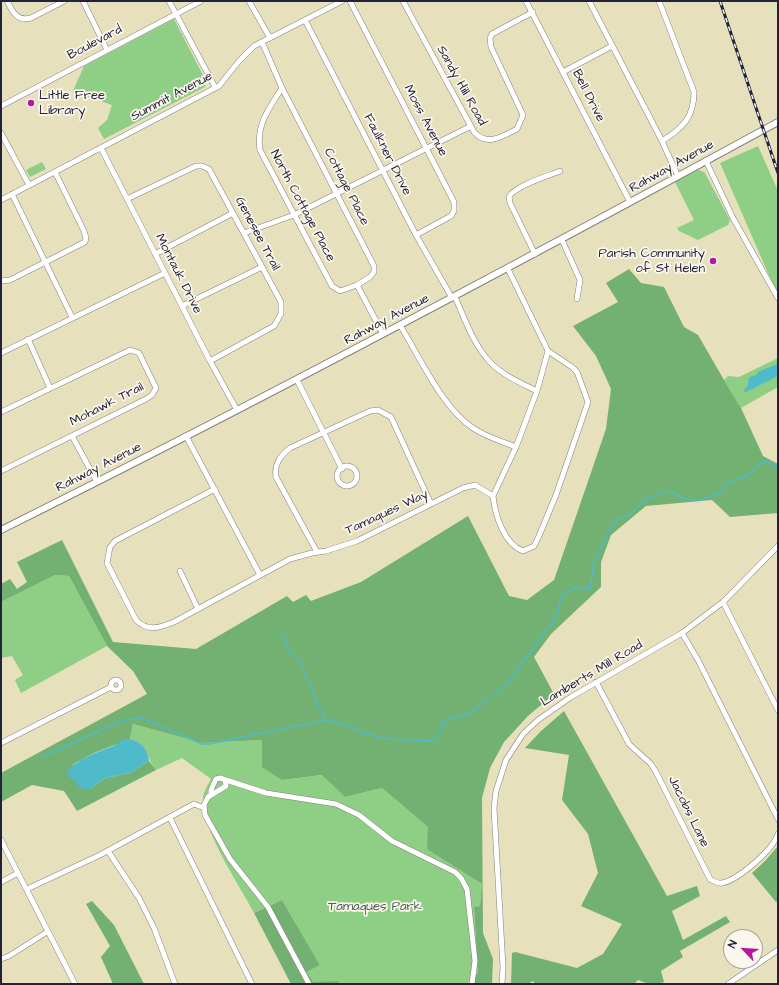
<!DOCTYPE html>
<html>
<head>
<meta charset="utf-8">
<style>
  body { margin:0 }
  #map { position:relative; width:779px; height:985px; overflow:hidden; background:#e7e0bd; font-family:"Architects Daughter",sans-serif }
  canvas { display:block }
  .frame { position:absolute; inset:0; border:2px solid #22223b; pointer-events:none }
  .north { position:absolute; left:723px; top:929px; width:40px; height:40px; box-sizing:border-box; background:#fbf7ec; border:1px solid #a4a2a5; border-radius:50%; rotate:295deg; font-size:11px; font-weight:700; line-height:16px; text-align:center; color:#22223b }
  .north::after { content:''; display:block; margin:auto; width:14px; height:18px; background:#b5179e; clip-path:polygon(50% 0,100% 100%,50% 72%,0 100%) }
</style>
</head>
<body>
<div id="map">
<canvas width="779" height="985"></canvas>
<div class="frame"></div>
<div class="north">N</div>
</div>
<script>
const ctx = document.querySelector('canvas').getContext('2d');
ctx.lineJoin = 'round';
function paint(path, color) { ctx.fillStyle = color; ctx.fill(path, 'evenodd'); }
function stroke(path, color, width, dash) { ctx.strokeStyle = color; ctx.lineWidth = width; ctx.lineCap = dash ? 'butt' : 'round'; ctx.setLineDash(dash || []); ctx.stroke(path); }
function label(font, color, halo, rows, align = 'center') {
  ctx.font = font + ' "Architects Daughter",sans-serif'; ctx.lineWidth = 3.5; ctx.setLineDash([]); ctx.textBaseline = 'middle'; ctx.strokeStyle = halo; ctx.fillStyle = color; for (const [text, x, y, turn = 0] of rows) {
    ctx.save(); ctx.translate(x, y); ctx.rotate((+turn || 0) * Math.PI / 180); ctx.textAlign = isNaN(turn) ? turn : align; if (halo) ctx.strokeText(text, 0, 0); ctx.fillText(text, 0, 0); ctx.restore();
  }
}
const green = new Path2D(`
  M 174,19 L 206,81 L 205,87 L 104,139 L 98,128 L 107,120 L 112,105 L 73,91 L 84,66 Z
  M 758,146 L 778,191 L 778,296 L 720,163 Z
  M 42,162 L 46,169 L 30,177 L 26,170 Z
  M 698,170 L 702,171 L 705,173 L 730,220 L 728,225 L 698,240 L 679,231 L 677,228 L 694,220 L 675,182 Z
  M 778,358 L 778,387 L 741,408 L 724,380 L 728,376 L 739,377 Z
  M 55,575 L 69,576 L 107,646 L 21,693 L 15,680 L 23,675 L 12,656 L 1,658 L 1,602 Z
  M 133,724 L 203,743 L 262,740 L 282,780 L 323,775 L 345,797 L 382,788 L 428,827 L 428,849 L 482,884 L 480,906 L 474,908 L 478,971 L 467,984 L 340,984 L 338,981 L 313,983 L 307,972 L 320,965 L 282,900 L 254,913 C 239,884 202,831 203,799 C 203,792 208,785 211,779 L 182,758 L 156,770 C 147,759 147,743 130,739 Z`);
const forest = new Path2D(`
  M 629,269 L 641,283 L 664,287 L 684,327 L 698,335 L 724,380 L 741,408 L 763,456 L 778,464 L 778,513 L 730,517 L 712,500 L 646,506 L 611,535 L 601,562 L 601,587 L 551,634 L 534,657 L 554,694 L 528,716 L 504,742 L 490,768 L 482,798 L 483,933 L 493,959 L 492,984 L 472,984 L 478,971 L 474,907 L 480,906 L 482,884 L 427,849 L 428,827 L 382,788 L 345,797 L 322,775 L 282,780 L 262,767 L 262,740 L 203,743 L 133,724 L 130,739 L 94,753 L 74,764 L 70,770 L 78,784 L 90,789 L 105,778 L 130,773 L 149,761 L 156,770 L 77,811 L 64,791 L 32,785 L 1,802 L 1,773 L 147,694 L 133,671 L 107,646 L 69,576 L 55,575 L 1,602 L 1,584 L 10,579 L 17,589 L 27,582 L 17,562 L 62,540 L 113,642 L 196,649 L 287,596 L 293,602 L 306,595 L 311,601 L 361,582 L 468,516 L 509,596 L 527,600 L 554,580 L 606,429 L 611,389 L 596,356 L 573,326 L 618,302 L 606,283 Z
  M 564,711 L 667,896 L 697,886 L 700,896 L 672,911 L 683,940 L 726,916 L 730,922 L 680,951 L 683,957 L 661,971 L 664,982 C 656,985 646,984 638,980 L 634,984 L 535,984 L 533,981 L 528,984 L 511,984 L 512,953 L 515,952 L 577,968 L 603,954 L 622,924 L 581,906 L 598,873 L 588,834 L 562,800 L 569,755 L 525,748 L 541,731 Z
  M 778,846 L 778,901 L 776,902 L 752,873 L 765,861 Z
  M 282,900 L 320,965 L 307,972 L 313,982 L 338,981 L 340,984 L 291,984 L 254,913 Z
  M 92,901 L 114,925 L 144,984 L 113,984 L 101,957 L 110,946 L 86,904 Z`);
const water = new Path2D(`
  M 778,364 L 778,376 L 746,392 L 743,391 L 748,385 L 749,377 L 757,375 L 757,373 L 760,371 Z
  M 125,739 C 138,738 148,748 149,761 L 130,773 L 105,778 L 90,789 L 79,788 L 76,781 C 47,770 105,749 111,747 C 116,745 121,741 125,739 Z`);
const stream = new Path2D(`
  M 281,633 L 289,651 L 301,663 L 319,707 L 326,720
  M 40,758 L 123,720 L 142,718 L 202,744 L 209,744 L 326,720 L 347,725 L 366,734 L 388,739 L 433,741 L 439,735 L 444,721 L 470,713 L 507,684 L 556,617 L 562,595 L 575,587 L 590,589 L 594,562 L 613,523 L 621,518 L 630,515 L 644,500 L 664,491 L 672,492 L 682,498 L 690,500 L 700,500 L 720,493 L 727,483 L 747,476 L 761,463 L 767,462 L 778,467`);
const minor = new Path2D(`
  M 7,1 C 12,11 17,22 31,18 L 64,1
  M 83,1 L 107,50
  M 169,1 L 215,87
  M 249,1 L 270,38
  M 350,1 L 454,202 L 454,211 L 451,216 L 416,235
  M 403,1 L 474,132 C 487,147 503,136 517,129 L 523,115 L 491,47 L 490,38 L 492,34 L 533,12
  M 526,1 L 630,202
  M 589,1 L 660,137 L 678,176
  M 659,1 L 694,92 C 694,117 683,128 662,141
  M 305,20 L 416,235 L 452,298
  M 262,42 L 282,88 L 374,266 L 374,272 L 370,277 L 357,285 L 340,291 L 332,286 L 260,150 C 256,125 269,108 282,88
  M 563,72 L 612,46
  M 1,106 L 201,1
  M 1,133 L 29,185
  M 101,148 L 210,361 L 237,410
  M 706,161 L 733,218 L 778,298
  M 12,194 L 72,317
  M 127,199 L 196,166 L 202,166 L 209,169 L 281,302 L 281,314 L 274,326 L 210,361
  M 1,200 L 219,86 L 239,61 L 254,46 L 342,1
  M 244,233 L 294,215 L 471,126
  M 562,240 L 580,280 L 577,299
  M 155,254 L 233,213
  M 535,254 L 510,203 L 509,197 C 514,186 548,176 560,171
  M 508,269 L 548,351
  M 1,281 L 10,280 L 85,242 L 86,238 L 84,231 L 55,172
  M 357,285 L 383,334
  M 455,297 C 465,319 473,344 490,362 C 502,375 521,383 537,391
  M 182,306 L 262,267
  M 400,325 C 419,356 443,409 473,428 C 486,437 501,441 516,447
  M 28,339 L 50,388
  M 1,353 L 165,273
  M 297,380 L 342,469
  M 1,412 L 130,350 L 139,353 L 156,388 L 152,395 L 146,399 L 1,471
  M 72,436 L 97,482
  M 186,436 L 260,575
  M337 476a10 10 0 1 1 20 0a10 10 0 1 1-20 0Z
  M 215,489 L 115,541 L 110,547 L 107,563 L 136,620 C 148,632 159,628 174,622 L 290,559 L 312,553 L 326,551 L 357,541 L 463,488 L 475,485 L 493,496 C 495,515 504,544 523,551 L 534,546 L 539,536 L 556,495 L 588,402 L 577,372 L 572,367 L 548,351
  M 493,496 L 516,447 L 537,391 L 548,351
  M 317,552 L 276,477 C 274,464 280,456 290,448 L 370,411 L 378,410 L 391,417 L 431,504
  M 180,571 L 198,609
  M 723,602 L 778,710
  M 682,633 L 698,660 L 778,819
  M111 685a5 5 0 1 1 10 0a5 5 0 1 1-10 0Z
  M 596,682 L 629,744 L 651,764 L 656,772 L 710,879 C 714,881 717,884 722,883 C 738,880 773,850 778,834
  M 1,743 L 111,687
  M 225,780 L 226,786 L 208,797 L 204,805 L 205,815 L 230,859 L 268,907 L 309,984
  M 211,794 L 211,790 L 216,779 L 220,778 L 266,793 L 336,804 L 359,815 L 392,841 L 455,872 L 461,878 L 467,889 L 475,961 L 472,984
  M 170,818 L 252,984
  M 1,840 L 75,984
  M 108,851 L 139,898 L 154,928 L 175,984
  M 1,882 L 18,873
  M 27,889 L 100,855 L 194,804 L 204,808
  M 1,959 L 9,956 L 47,932
  M 502,984 L 503,967 L 494,808 L 496,791 L 506,760 L 523,734 L 538,720 L 571,697 L 682,633 L 723,602 L 778,546
  M 728,984 L 778,950`);
const tertiary = new Path2D(`
  M 1,530 C 263,400 521,262 778,122`);
const rail = new Path2D(`
  M 720,1 L 778,173`);
const markers = [
  [31,103,4,"#b5179e"],
  [713,261,4,"#b5179e"]
];
const streetNames = [
  ["Boulevard",95,43,-28],
  ["Sandy Hill Road",461,86,61],
  ["Bell Drive",588,96,63],
  ["Summit Avenue",172,97,-28],
  ["Moss Avenue",425,121,62],
  ["Faulkner Drive",387,155,63],
  ["Rahway Avenue",672,167,-29],
  ["Cottage Place",346,187,63],
  ["North Cottage Place",302,206,62],
  ["Genesee Trail",257,234,62],
  ["Montauk Drive",178,274,63],
  ["Rahway Avenue",387,320,-28],
  ["Mohawk Trail",107,405,-27],
  ["Rahway Avenue",99,468,-27],
  ["Tamaques Way",387,513,-25],
  ["Lamberts Mill Road",592,674,-31],
  ["Jacobs Lane",688,812,64]
];
const poiNames = [
  ["Little Free",39,96],
  ["Library",39,111],
  ["Parish Community",705,254,"right"],
  ["of St Helen",705,269,"right"]
];
const parkNames = [
  ["Tamaques Park",375,907]
];
paint(green, '#8ece85');
paint(forest, '#72b172');
paint(water, '#4ebaca');
stroke(stream, '#4ebaca', 1.5);
stroke(minor, '#84817c', 6);
stroke(tertiary, '#84817c', 8);
stroke(minor, '#fff', 5);
stroke(tertiary, '#fff', 6);
stroke(rail, '#22223b', 3);
stroke(rail, '#fbf7ec', 1.5, [4.5]);
for (const [x, y, r, color] of markers) { const dot = new Path2D(); dot.arc(x, y, r, 0, 2 * Math.PI); ctx.fillStyle = color; ctx.fill(dot); stroke(dot, '#fbf7ec', 1.5); }
label('13px', '#22223b', '#fbf7ec', streetNames);
label('13px', '#22223b', '#fbf7ec', poiNames, 'left');
label('13px', '#485e55', '#fbf7ec', parkNames);
</script>
</body>
</html>
